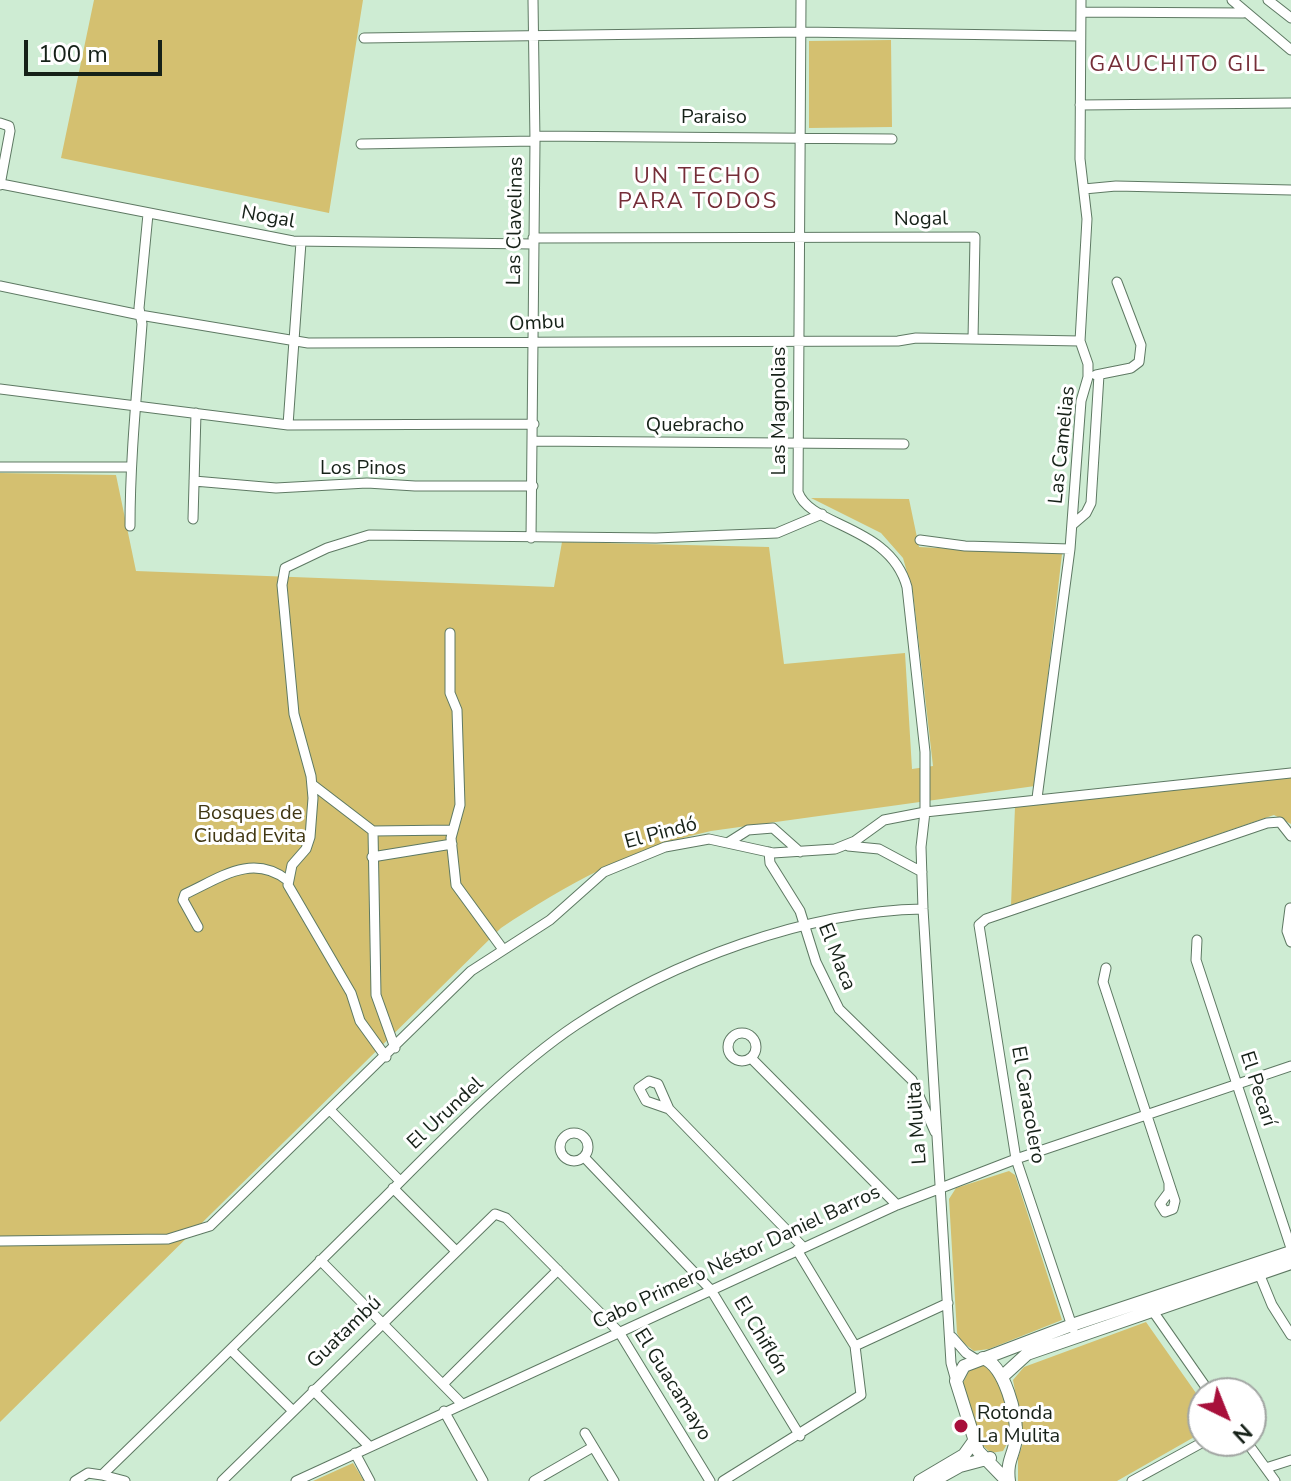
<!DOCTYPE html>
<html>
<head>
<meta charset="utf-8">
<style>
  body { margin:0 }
  #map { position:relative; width:1291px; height:1481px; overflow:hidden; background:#ceecd3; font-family:"Nunito Sans",sans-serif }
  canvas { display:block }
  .north { position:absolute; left:1187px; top:1377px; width:80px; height:80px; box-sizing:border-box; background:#fff; border:2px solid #a2a6a3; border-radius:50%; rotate:137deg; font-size:22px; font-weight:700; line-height:32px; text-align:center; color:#162118 }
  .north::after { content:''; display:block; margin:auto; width:28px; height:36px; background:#a8103b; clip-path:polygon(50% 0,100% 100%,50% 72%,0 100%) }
  .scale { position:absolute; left:24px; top:40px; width:138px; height:36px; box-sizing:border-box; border:4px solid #162118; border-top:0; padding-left:10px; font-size:24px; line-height:28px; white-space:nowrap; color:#162118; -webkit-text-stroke:6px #fff; paint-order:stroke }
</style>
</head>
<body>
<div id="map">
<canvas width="1291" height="1481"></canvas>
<div class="north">N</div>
<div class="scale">100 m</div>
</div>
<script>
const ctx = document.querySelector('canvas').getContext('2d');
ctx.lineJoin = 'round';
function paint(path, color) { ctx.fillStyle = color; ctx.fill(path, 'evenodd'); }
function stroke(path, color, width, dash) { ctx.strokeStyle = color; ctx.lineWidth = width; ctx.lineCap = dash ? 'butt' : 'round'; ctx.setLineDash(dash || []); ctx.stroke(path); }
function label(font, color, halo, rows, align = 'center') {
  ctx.font = font + ' "Nunito Sans",sans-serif'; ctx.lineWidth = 6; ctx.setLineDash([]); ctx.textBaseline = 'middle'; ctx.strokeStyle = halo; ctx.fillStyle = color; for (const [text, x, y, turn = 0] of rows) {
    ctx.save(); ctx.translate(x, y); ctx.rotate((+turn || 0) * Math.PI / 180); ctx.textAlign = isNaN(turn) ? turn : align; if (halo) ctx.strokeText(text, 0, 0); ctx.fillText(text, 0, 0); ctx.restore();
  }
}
const green = new Path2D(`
  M 94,0 L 363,0 L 329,213 L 61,158 Z
  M 891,40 L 892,127 L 809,128 L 809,41 Z
  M 0,473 L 116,475 L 136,571 L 554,587 L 562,542 L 769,547 L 784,664 L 905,653 L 912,769 L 933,766 L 913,593 L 903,558 L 881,533 L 811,498 L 909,499 L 919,547 L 1062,554 L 1035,786 L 711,831 C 632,848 567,884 501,928 L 0,1422 Z
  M 1291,777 L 1291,824 L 1274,815 L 1011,905 L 1015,807 Z
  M 1009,1171 L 1015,1175 L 1062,1320 L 989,1349 L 974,1351 L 961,1341 L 957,1333 L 949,1199 L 956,1188 Z
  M 1146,1322 L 1203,1403 L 1203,1432 L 1117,1481 L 1018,1481 L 1018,1458 L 1024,1440 L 1013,1380 L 1024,1367 Z
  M 985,1364 L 999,1378 L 1012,1435 L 1003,1451 L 991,1453 L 980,1443 L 963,1383 L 970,1369 Z
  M 353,1463 L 364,1481 L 313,1481 Z`);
const street = new Path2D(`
  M 801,0 L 798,492 C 810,527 890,525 907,587 L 925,752 L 925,812 L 921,847 L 923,909 L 951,1363 L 956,1381
  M 1232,0 L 1291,50
  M 1268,0 L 1291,18
  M 1081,12 L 1243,13
  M 364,38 L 800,32 L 1079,36
  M 1080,105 L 1291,103
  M 0,123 L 9,126 L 10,131 L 0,185
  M 535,136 L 892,139
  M 361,144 L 535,141
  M 1,184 L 293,241 L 533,244
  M 1084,189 L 1116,186 L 1291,190
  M 533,238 L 975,237 L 973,339
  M 0,286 L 140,315 L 308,343 L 898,341 L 916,338 L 1080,341
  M 1096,375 L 1131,368 L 1139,362 L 1141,345 L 1117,282
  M 0,389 L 288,425 L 534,424
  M 288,425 L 301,242
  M 534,441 L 904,444
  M 0,467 L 131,467
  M 194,481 L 276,488 L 367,483 L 415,486 L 533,486
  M 193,519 L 196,413
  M 1072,525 L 1086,513 L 1091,503 L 1099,375
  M 130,526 C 130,459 137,391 142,324 L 139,308 L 148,214
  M 531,538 L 535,141 L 533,0
  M 920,540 L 965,546 L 1070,549
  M 450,633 L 450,693 L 457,710 L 460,805 L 451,838 L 456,885 L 502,948
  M 313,785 L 373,831 L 453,830
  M 1037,798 L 1070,549 L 1081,401 L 1088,377 L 1088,364 L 1080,341 L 1087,219 L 1080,159 L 1081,0
  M 373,831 L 376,995 L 395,1048
  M 729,842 L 748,830 L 773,828 L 800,852
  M 848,846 L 879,849 L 922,872
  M 769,852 L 770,863 L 800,911 L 816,962 L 839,1009 L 912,1080 L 935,1132
  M 372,857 L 452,844
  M 1290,908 L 1287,931 L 1291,942
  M 198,927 L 183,900 L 185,894 C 220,878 252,853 287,880
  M 1197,940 L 1196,960 L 1291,1248
  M 1106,968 L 1103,982 L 1175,1201 L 1173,1209 L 1165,1212 L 1160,1204 L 1169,1192 L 1169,1184
  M728 1047a14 14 0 1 1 28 0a14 14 0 1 1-28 0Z
  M 386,1057 L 360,1021 L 351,993 L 288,885 L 292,865 L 306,849 L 310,837 L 313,798 L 311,776 L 294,714 L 282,585 L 285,568 L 327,548 L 369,535 L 656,538 L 777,533 L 822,514
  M 751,1058 L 897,1205
  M 669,1109 L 646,1101 L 639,1088 L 649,1081 L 658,1084 L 669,1109 L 803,1247
  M 331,1111 L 400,1181
  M560 1147a14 14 0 1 1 28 0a14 14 0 1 1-28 0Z
  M 584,1157 L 711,1290 L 800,1436
  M 393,1188 L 455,1250
  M 0,1241 L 168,1239 L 210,1226 L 471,971 L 550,920 L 604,872 L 665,847 L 709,839 L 773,853 L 835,849 L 855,841 L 884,820 L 925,812 L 1291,773
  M 320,1260 L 461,1403
  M 1258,1271 L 1272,1305 L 1291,1335
  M 1150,1307 L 1210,1393
  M 1073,1329 L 1016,1159 L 979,925 L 986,919 L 1267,823 L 1280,822 L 1291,836
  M 952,1337 L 966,1353 L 977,1360
  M 855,1346 L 948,1303
  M 231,1350 L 292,1410
  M 443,1384 L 558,1270
  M 313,1390 L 369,1446
  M 444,1411 L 483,1481
  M 585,1433 L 614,1481
  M 1246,1441 L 1275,1481
  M 355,1453 L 370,1481
  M 1266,1468 L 1291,1460
  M 102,1475 L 125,1481
  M 75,1481 L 88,1473 L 102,1475 C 195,1385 287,1294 379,1203 C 436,1146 510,1069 576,1025 C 672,961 807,911 923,909
  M 222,1481 L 495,1214 L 506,1218 L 619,1332 L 710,1481
  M 296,1481 L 897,1205 L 1016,1159 L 1291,1066
  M 534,1481 L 593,1447
  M 723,1481 L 861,1395 L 855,1346 L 797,1250
  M 1132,1481 L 1205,1441`);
const secondary = new Path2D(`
  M 983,1358 C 1005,1366 1017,1415 1016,1437 C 1015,1454 1006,1460 1009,1481
  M 1004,1375 L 1027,1354 L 1291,1263
  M 920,1481 L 964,1455 L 974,1441
  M 933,1481 L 960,1466 L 990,1458
  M 1007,1481 L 978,1451 L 956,1381 L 964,1366 L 1072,1325 L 1291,1252`);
const markers = [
  [961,1426,8,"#a8103b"]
];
const streetNames = [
  ["Paraiso",714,118],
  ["Nogal",268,218,10],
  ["Nogal",921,220,-1],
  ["Las Clavelinas",516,221,-89],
  ["Ombu",537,324,-3],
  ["Las Magnolias",780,411,-90],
  ["Quebracho",695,426],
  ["Las Camelias",1063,445,-84],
  ["Los Pinos",363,469],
  ["El Pindó",661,834,-15],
  ["El Maca",836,957,68],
  ["El Pecarí",1257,1089,72],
  ["El Caracolero",1027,1105,80],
  ["El Urundel",446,1114,-43],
  ["La Mulita",918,1123,-94],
  ["Cabo Primero Néstor Daniel Barros",737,1258,-25],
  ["Guatambú",345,1333,-44],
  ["El Chiflón",760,1336,59],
  ["El Guacamayo",672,1385,58]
];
const parkNames = [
  ["Bosques de",250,814],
  ["Ciudad Evita",250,837]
];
const poiNames = [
  ["Rotonda",977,1414],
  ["La Mulita",977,1437]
];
const neighbourhoodNames = [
  ["GAUCHITO GIL",1178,66],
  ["UN TECHO",698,178],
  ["PARA TODOS",698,203]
];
paint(green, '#d4c070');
stroke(street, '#5e7963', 11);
stroke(secondary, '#5e7963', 14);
stroke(street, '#fff', 9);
stroke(secondary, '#fff', 12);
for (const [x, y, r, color] of markers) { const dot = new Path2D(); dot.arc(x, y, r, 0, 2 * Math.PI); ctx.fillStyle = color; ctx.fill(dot); stroke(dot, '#fff', 3); }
label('20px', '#162118', '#fff', streetNames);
label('20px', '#403713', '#fff', parkNames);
label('20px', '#162118', '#fff', poiNames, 'left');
ctx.letterSpacing = '2px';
label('22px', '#752e38', '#fff', neighbourhoodNames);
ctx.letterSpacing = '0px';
</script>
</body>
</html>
